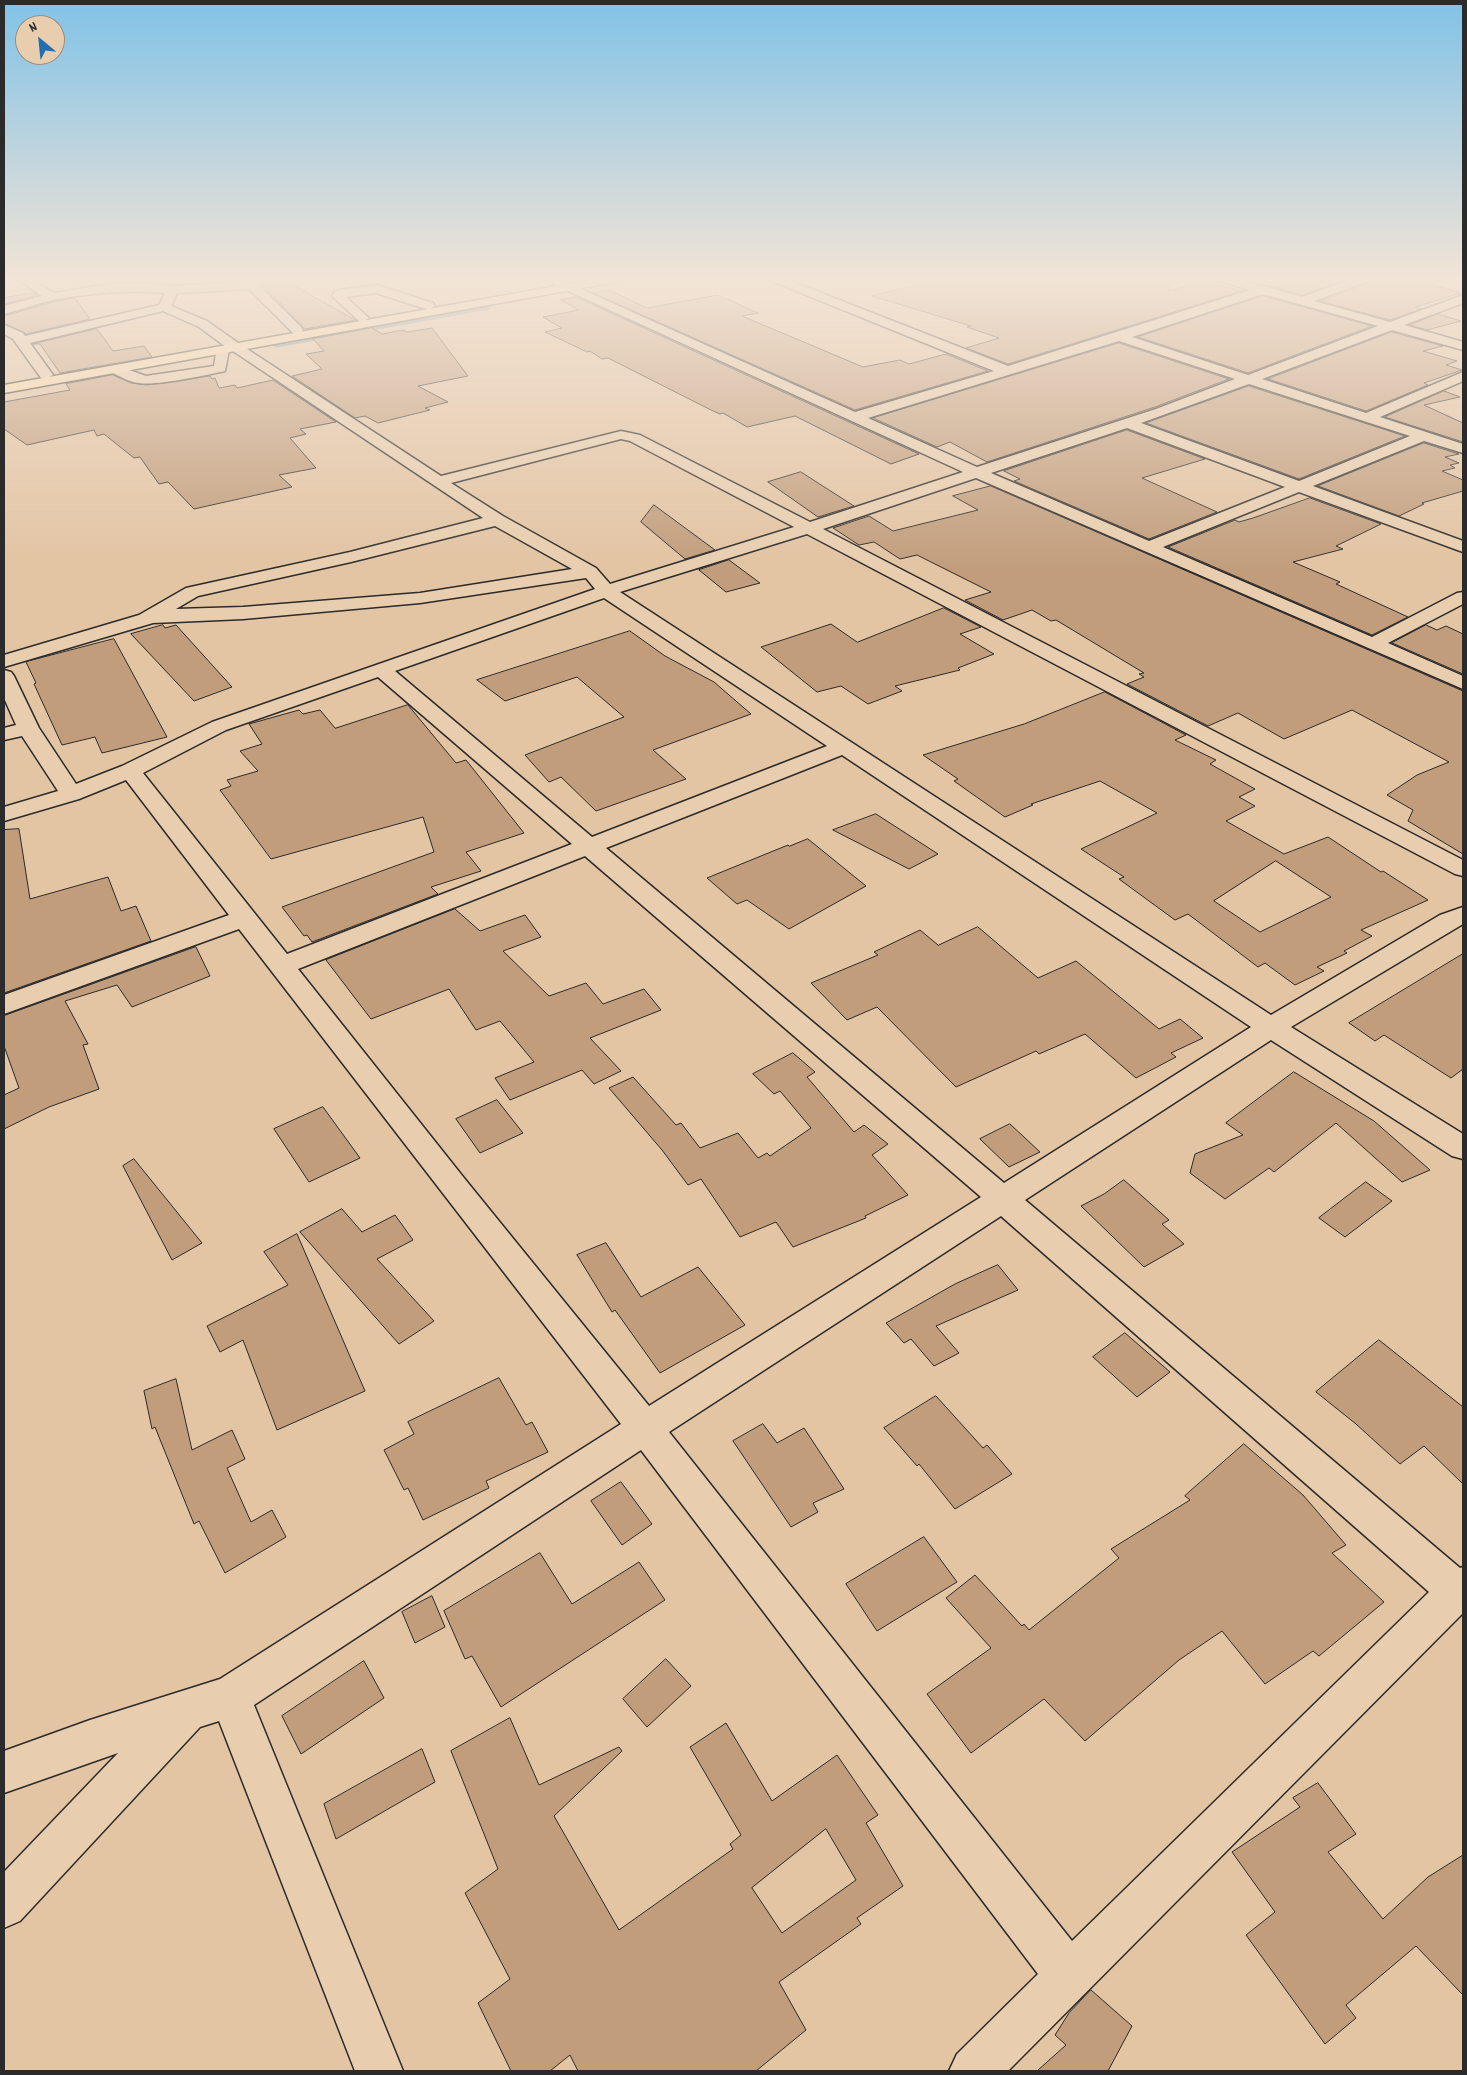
<!DOCTYPE html>
<html>
<head>
<meta charset="utf-8">
<style>
  body { margin:0 }
  #map { position:relative; width:1467px; height:2075px; overflow:hidden; background:#e3c4a3; font-family:Dekko,sans-serif }
  canvas { display:block }
  .frame { position:absolute; inset:0; border:5px solid #2b2b2b; pointer-events:none }
  .north { position:absolute; left:15px; top:15px; width:50px; height:50px; box-sizing:border-box; background:#e8ceaf; border:1px solid #9c8d7a; border-radius:50%; rotate:332deg; font-size:14px; font-weight:700; line-height:20px; text-align:center; color:#2b2b2b }
  .north::after { content:''; display:block; margin:auto; width:18px; height:22px; background:#1f6fb2; clip-path:polygon(50% 0,100% 100%,50% 72%,0 100%) }
</style>
</head>
<body>
<div id="map">
<canvas width="1467" height="2075"></canvas>
<div class="frame"></div>
<div class="north">N</div>
</div>
<script>
const ctx = document.querySelector('canvas').getContext('2d');
ctx.lineJoin = 'round';
function stroke(path, color, width, dash) { ctx.strokeStyle = color; ctx.lineWidth = width; ctx.lineCap = dash ? 'butt' : 'round'; ctx.setLineDash(dash || []); ctx.stroke(path); }
function paint(path, color) { ctx.fillStyle = color; ctx.fill(path, 'evenodd'); }
const stream = new Path2D(`
  M 276,345 L 489,307`);
const building = new Path2D(`
  M 257,278 L 281,278 L 355,320 L 305,329 Z
  M 946,278 L 1167,278 L 1169,291 L 1203,281 L 1241,291 L 1008,364 L 966,348 L 999,338 L 967,327 L 971,326 L 872,296 Z
  M 1279,278 L 1350,278 L 1302,295 L 1263,284 Z
  M 1375,278 L 1407,278 L 1461,293 L 1415,307 L 1421,309 L 1390,320 L 1320,301 L 1372,282 Z
  M 609,290 L 647,308 L 718,295 L 758,313 L 742,316 L 863,367 L 900,360 L 909,364 L 946,354 L 988,371 L 855,410 L 593,293 Z
  M 35,293 L 38,295 L 4,304 L 4,298 Z
  M 1263,296 L 1372,326 L 1248,373 L 1138,337 Z
  M 576,297 L 919,454 L 891,464 L 795,416 L 747,427 L 723,413 L 720,414 L 711,410 L 608,358 L 602,359 L 590,351 L 587,352 L 545,332 L 562,328 L 543,317 L 579,310 L 561,300 Z
  M 75,298 L 90,319 L 26,334 L 4,323 L 4,316 L 53,302 Z
  M 1438,314 L 1461,321 L 1427,330 L 1410,325 Z
  M 372,328 L 382,334 L 403,330 L 407,332 L 432,328 L 468,376 L 418,386 L 448,402 L 425,408 L 430,410 L 378,423 L 365,416 L 355,418 L 292,376 L 322,369 L 306,354 L 324,351 L 313,339 Z
  M 97,329 L 113,351 L 144,346 L 152,357 L 60,373 L 40,344 L 33,344 Z
  M 1392,332 L 1443,346 L 1423,351 L 1457,361 L 1446,365 L 1462,370 L 1424,383 L 1428,385 L 1366,411 L 1268,379 Z
  M 1119,343 L 1229,379 L 1155,407 L 987,462 L 950,442 L 937,447 L 873,418 Z
  M 113,375 L 131,383 L 147,385 L 210,376 L 212,379 L 215,378 L 219,388 L 235,385 L 237,388 L 273,380 L 336,422 L 300,429 L 306,434 L 290,438 L 316,468 L 279,475 L 292,487 L 194,509 L 168,482 L 159,484 L 140,457 L 134,458 L 104,434 L 97,436 L 94,430 L 27,445 L 4,429 L 4,402 L 70,390 L 66,384 Z
  M 1249,386 L 1405,436 L 1299,479 L 1146,423 Z
  M 1444,391 L 1460,397 L 1424,405 L 1463,423 L 1463,442 L 1385,417 Z
  M 1127,430 L 1205,459 L 1142,478 L 1217,512 L 1149,539 L 1014,481 L 1020,479 L 1004,471 Z
  M 1424,443 L 1459,454 L 1445,457 L 1459,463 L 1450,465 L 1455,468 L 1442,471 L 1463,480 L 1463,491 L 1422,503 L 1424,504 L 1399,516 L 1318,486 Z
  M 801,472 L 854,506 L 818,517 L 768,482 Z
  M 991,486 L 1463,691 L 1463,854 L 1408,821 L 1413,810 L 1387,795 L 1417,775 L 1449,762 L 1352,710 L 1284,739 L 1238,713 L 1208,726 L 1127,684 L 1144,677 L 1139,674 L 1144,673 L 1056,620 L 1051,621 L 1032,610 L 1003,620 L 965,600 L 991,592 L 917,555 L 900,559 L 874,542 L 859,545 L 833,528 L 869,516 L 893,531 L 978,510 L 953,496 Z
  M 1310,498 L 1381,524 L 1336,546 L 1343,549 L 1293,562 L 1340,582 L 1336,584 L 1408,617 L 1372,635 L 1168,547 L 1235,520 L 1239,522 L 1253,518 Z
  M 654,505 L 715,550 L 685,559 L 641,522 Z
  M 729,560 L 760,583 L 726,592 L 699,570 Z
  M 944,608 L 981,627 L 960,634 L 994,654 L 958,668 L 960,670 L 895,686 L 902,691 L 868,704 L 841,686 L 817,692 L 761,647 L 831,624 L 857,642 Z
  M 163,625 L 165,628 L 176,625 L 232,687 L 194,701 L 131,634 Z
  M 1426,625 L 1437,630 L 1446,626 L 1463,634 L 1463,674 L 1392,643 Z
  M 630,631 L 665,656 L 714,682 L 751,714 L 653,750 L 686,779 L 596,811 L 561,777 L 549,782 L 525,755 L 624,717 L 577,677 L 505,701 L 477,680 Z
  M 114,639 L 167,737 L 102,753 L 95,737 L 62,745 L 34,684 L 36,683 L 26,662 Z
  M 1105,692 L 1186,735 L 1175,740 L 1216,760 L 1210,764 L 1255,789 L 1239,797 L 1255,806 L 1226,821 L 1284,854 L 1328,837 L 1381,872 L 1383,871 L 1428,900 L 1361,930 L 1372,936 L 1344,951 L 1347,953 L 1317,967 L 1324,971 L 1295,985 L 1265,963 L 1258,967 L 1188,914 L 1175,920 L 1119,879 L 1124,877 L 1081,849 L 1157,813 L 1100,781 L 1031,804 L 1033,805 L 1005,817 L 954,781 L 958,779 L 923,755 L 1024,724 ZM 1276,861 L 1331,897 L 1260,932 L 1214,901 Z
  M 408,705 L 456,763 L 466,760 L 524,833 L 466,852 L 481,871 L 431,887 L 438,894 L 312,942 L 307,935 L 304,936 L 282,907 L 434,852 L 423,817 L 271,859 L 220,790 L 231,786 L 227,780 L 258,771 L 240,751 L 262,744 L 249,724 L 299,710 L 303,714 L 320,710 L 335,728 Z
  M 876,814 L 938,854 L 909,869 L 833,830 Z
  M 19,829 L 30,899 L 108,877 L 121,911 L 136,906 L 151,941 L 4,993 L 4,830 Z
  M 808,839 L 866,886 L 789,929 L 747,900 L 737,904 L 707,878 L 788,845 L 789,846 Z
  M 455,909 L 480,931 L 525,915 L 541,937 L 503,951 L 549,996 L 586,983 L 603,1004 L 644,989 L 661,1010 L 590,1038 L 621,1071 L 594,1084 L 582,1070 L 510,1100 L 495,1078 L 534,1062 L 500,1021 L 476,1030 L 449,989 L 371,1019 L 326,960 Z
  M 978,927 L 1038,978 L 1076,961 L 1159,1029 L 1180,1019 L 1203,1038 L 1171,1053 L 1176,1057 L 1136,1078 L 1085,1034 L 1039,1054 L 1036,1051 L 956,1087 L 877,1007 L 847,1020 L 811,983 L 878,955 L 874,952 L 920,930 L 938,945 Z
  M 196,947 L 210,976 L 132,1007 L 117,985 L 65,1001 L 88,1044 L 83,1045 L 99,1089 L 49,1107 L 4,1129 L 4,1095 L 19,1088 L 4,1046 L 4,1016 Z
  M 1463,954 L 1463,1069 L 1451,1078 L 1384,1035 L 1375,1041 L 1349,1023 Z
  M 793,1053 L 815,1072 L 807,1077 L 854,1132 L 864,1125 L 888,1144 L 872,1155 L 908,1195 L 865,1216 L 866,1218 L 793,1247 L 776,1222 L 740,1237 L 701,1179 L 688,1185 L 662,1150 L 609,1088 L 633,1077 L 676,1125 L 681,1123 L 700,1148 L 738,1133 L 758,1158 L 767,1153 L 770,1156 L 811,1128 L 780,1091 L 774,1094 L 753,1074 Z
  M 1294,1072 L 1374,1121 L 1430,1170 L 1402,1182 L 1336,1123 L 1274,1172 L 1269,1168 L 1225,1199 L 1190,1173 L 1195,1154 L 1243,1135 L 1226,1123 Z
  M 497,1100 L 523,1133 L 480,1153 L 456,1119 Z
  M 323,1107 L 360,1158 L 309,1182 L 274,1129 Z
  M 1010,1124 L 1040,1152 L 1009,1167 L 980,1139 Z
  M 134,1159 L 202,1243 L 172,1260 L 123,1166 Z
  M 1124,1180 L 1169,1220 L 1162,1224 L 1184,1244 L 1144,1267 L 1081,1206 L 1104,1194 Z
  M 1366,1182 L 1392,1201 L 1345,1237 L 1319,1218 Z
  M 342,1209 L 362,1232 L 395,1215 L 413,1240 L 377,1259 L 434,1321 L 399,1344 L 300,1232 Z
  M 297,1234 L 365,1391 L 277,1430 L 243,1340 L 220,1352 L 207,1326 L 288,1285 L 264,1252 Z
  M 606,1243 L 641,1297 L 698,1267 L 745,1325 L 660,1373 L 615,1310 L 612,1312 L 577,1255 Z
  M 998,1265 L 1018,1290 L 936,1326 L 959,1353 L 934,1366 L 911,1339 L 904,1343 L 886,1323 L 955,1284 Z
  M 1125,1333 L 1170,1372 L 1137,1397 L 1093,1357 Z
  M 1379,1340 L 1463,1407 L 1463,1484 L 1424,1446 L 1400,1464 L 1356,1424 L 1316,1392 Z
  M 499,1378 L 526,1425 L 532,1422 L 548,1452 L 486,1481 L 489,1488 L 423,1520 L 408,1488 L 404,1490 L 384,1450 L 414,1434 L 408,1422 Z
  M 176,1379 L 192,1450 L 232,1430 L 245,1459 L 227,1468 L 251,1522 L 272,1510 L 286,1537 L 225,1573 L 199,1521 L 194,1524 L 155,1427 L 152,1429 L 144,1391 Z
  M 936,1396 L 983,1448 L 987,1445 L 1012,1474 L 955,1509 L 919,1464 L 917,1466 L 884,1428 Z
  M 763,1424 L 777,1443 L 804,1428 L 844,1489 L 813,1503 L 818,1512 L 791,1527 L 733,1441 Z
  M 1244,1444 L 1303,1495 L 1346,1545 L 1332,1553 L 1384,1602 L 1319,1656 L 1313,1651 L 1265,1684 L 1222,1631 L 1179,1660 L 1085,1741 L 1044,1699 L 971,1753 L 927,1694 L 991,1648 L 946,1598 L 975,1575 L 1022,1626 L 1024,1624 L 1029,1630 L 1119,1558 L 1111,1549 L 1190,1500 L 1185,1496 Z
  M 621,1482 L 652,1524 L 622,1545 L 591,1501 Z
  M 924,1537 L 957,1582 L 877,1631 L 846,1584 Z
  M 540,1553 L 572,1604 L 639,1562 L 665,1600 L 501,1707 L 472,1656 L 465,1659 L 444,1611 Z
  M 432,1596 L 445,1627 L 415,1643 L 402,1612 Z
  M 666,1659 L 691,1686 L 647,1727 L 623,1699 Z
  M 364,1661 L 384,1698 L 301,1754 L 282,1716 Z
  M 510,1718 L 539,1785 L 619,1747 L 622,1751 L 554,1816 L 619,1930 L 733,1849 L 730,1844 L 741,1835 L 690,1747 L 726,1723 L 772,1801 L 837,1755 L 878,1815 L 866,1823 L 903,1886 L 857,1918 L 861,1924 L 779,1982 L 806,2030 L 756,2071 L 578,2071 L 570,2055 L 550,2071 L 511,2071 L 478,2003 L 510,1979 L 465,1893 L 498,1869 L 451,1751 ZM 826,1829 L 856,1880 L 782,1933 L 752,1888 Z
  M 422,1749 L 435,1782 L 336,1839 L 324,1804 Z
  M 1318,1783 L 1356,1834 L 1328,1852 L 1383,1919 L 1428,1877 L 1463,1855 L 1463,1995 L 1416,1946 L 1346,2005 L 1356,2018 L 1325,2044 L 1246,1935 L 1275,1912 L 1232,1852 L 1300,1807 L 1293,1798 Z
  M 1091,1990 L 1132,2026 L 1108,2071 L 1037,2071 L 1066,2045 L 1055,2035 L 1069,2013 Z`);
const minor = new Path2D(`
  M 16,278 L 30,278 L 54,293 L 110,284 L 142,283 L 173,286 L 242,282 L 239,278 L 252,278 L 301,327 L 303,330 L 301,333 L 293,333 L 249,289 L 177,293 L 171,306 L 207,321 L 241,345 L 441,476 L 621,431 L 640,435 L 810,522 L 963,472 L 555,285 L 553,283 L 555,281 L 563,281 L 855,412 L 994,371 L 769,280 L 767,278 L 783,278 L 1008,366 L 1250,290 L 1216,280 L 1214,278 L 1233,278 L 1302,297 L 1356,278 L 1373,278 L 1371,280 L 1314,301 L 1390,322 L 1463,295 L 1463,303 L 1404,325 L 1463,342 L 1463,350 L 1392,330 L 1262,379 L 1366,413 L 1463,372 L 1463,381 L 1380,417 L 1463,444 L 1463,453 L 1424,441 L 1313,486 L 1463,541 L 1463,552 L 1299,492 L 1163,547 L 1372,637 L 1457,593 L 1463,592 L 1463,604 L 1388,643 L 1463,676 L 1463,689 L 976,478 L 823,529 L 1463,860 L 1463,876 L 1455,874 L 807,534 L 620,592 L 1271,1015 L 1440,915 L 1463,907 L 1463,924 L 1291,1027 L 1463,1134 L 1463,1159 L 1452,1156 L 1271,1040 L 1025,1200 L 1460,1568 L 1463,1567 L 1463,1613 L 1008,2071 L 949,2071 L 957,2054 L 1038,1974 L 641,1450 L 254,1705 L 403,2071 L 355,2071 L 219,1721 L 200,1727 L 20,1921 L 4,1928 L 4,1872 L 118,1753 L 4,1793 L 4,1751 L 90,1720 L 220,1679 L 621,1424 L 239,929 L 4,1014 L 4,995 L 229,915 L 126,780 L 79,799 L 4,821 L 4,807 L 58,791 L 22,736 L 4,740 L 4,728 L 16,725 L 4,698 L 4,670 L 11,672 L 14,676 L 39,728 L 76,784 L 122,766 L 212,722 L 595,589 L 586,578 L 420,603 L 243,619 L 153,623 L 4,667 L 4,655 L 139,615 L 186,588 L 350,552 L 483,518 L 227,347 L 229,350 L 225,371 C 207,375 156,386 139,383 C 129,382 120,376 110,372 L 108,369 L 115,365 L 146,376 L 214,366 L 217,347 L 226,347 L 199,327 L 163,311 L 30,343 L 53,375 L 46,379 L 41,378 L 13,339 L 4,334 L 4,325 L 23,333 L 25,336 L 159,305 L 165,293 C 128,289 90,293 53,300 C 36,304 20,310 4,314 L 4,306 L 42,296 ZM 1263,294 L 1378,326 L 1248,375 L 1132,337 ZM 1119,341 L 1235,379 L 1156,409 L 977,467 L 868,418 ZM 1249,384 L 1410,436 L 1299,481 L 1141,423 ZM 1127,428 L 1285,487 L 1149,541 L 991,473 ZM 621,439 L 630,441 L 794,527 L 610,584 L 596,568 L 503,516 L 451,483 ZM 495,526 L 572,569 L 420,593 L 243,607 L 176,609 L 198,596 L 351,562 ZM 604,598 L 827,746 L 592,837 L 395,671 ZM 378,677 L 572,844 L 287,954 L 143,773 L 226,730 ZM 842,755 L 1251,1027 L 1004,1183 L 606,848 ZM 585,856 L 981,1197 L 649,1406 L 464,1178 L 298,969 ZM 1001,1216 L 1429,1592 L 1072,1941 L 669,1432 Z
  M 377,285 L 433,303 L 435,306 L 429,310 L 376,293 L 346,297 L 369,318 L 363,322 L 359,321 L 332,296 L 335,291 L 339,290 Z`);
const major = new Path2D(`
  M 601,278 L 627,278 L 621,281 L 4,393 L 4,385 Z`);
stroke(stream, '#63929b', 5);
paint(building, '#c19d7c');
stroke(building, '#2b2b2b', 1);
stroke(minor, '#2b2b2b', 3);
stroke(major, '#2b2b2b', 3);
paint(minor, '#e8ceaf');
paint(major, '#fddcac');
const sky = ctx.createLinearGradient(0, 0, 0, 569);
sky.addColorStop(0, '#81c2e7');
sky.addColorStop(0.49, '#f2e4d6');
sky.addColorStop(1, '#f2e4d600');
ctx.fillStyle = sky;
ctx.fillRect(0, 0, 1467, 569);
</script>
</body>
</html>
